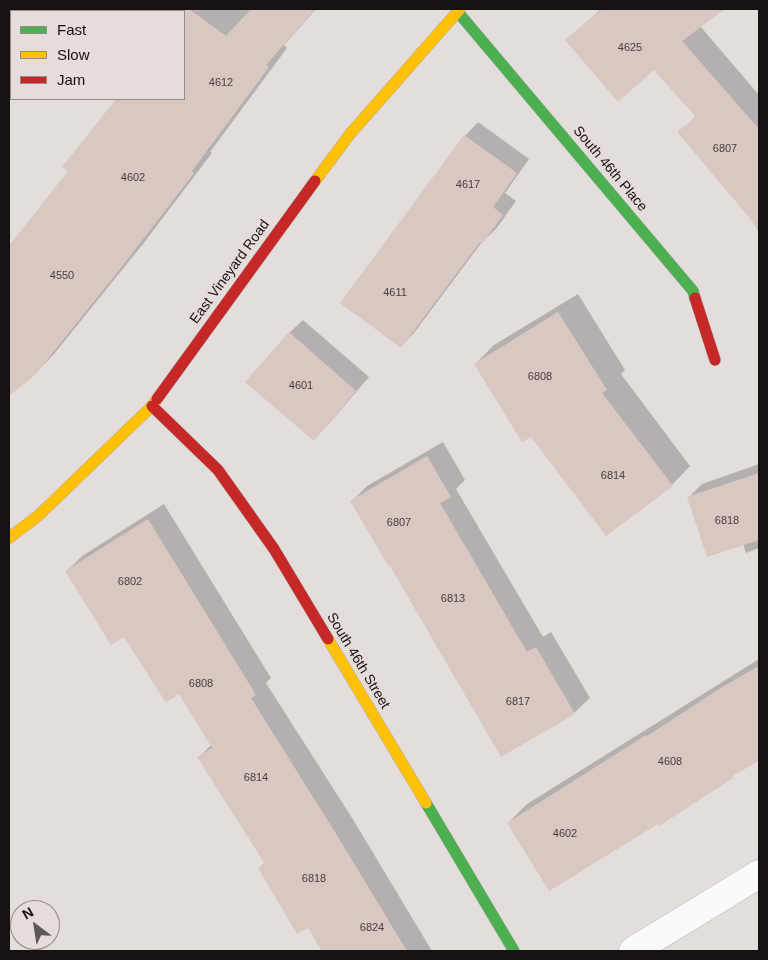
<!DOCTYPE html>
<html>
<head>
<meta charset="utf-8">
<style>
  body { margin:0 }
  #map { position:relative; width:768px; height:960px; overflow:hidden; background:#e3dddc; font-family:Arial,sans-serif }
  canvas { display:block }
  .frame { position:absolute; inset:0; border:10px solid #151211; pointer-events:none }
  .legend { position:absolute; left:10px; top:10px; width:175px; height:90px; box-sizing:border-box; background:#e6dcd9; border:1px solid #928b89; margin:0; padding:6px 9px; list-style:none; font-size:15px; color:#151211 }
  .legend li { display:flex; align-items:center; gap:10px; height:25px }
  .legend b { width:25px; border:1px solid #928b89 }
  .north { position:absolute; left:10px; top:900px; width:50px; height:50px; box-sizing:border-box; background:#e6dcd9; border:1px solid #928b89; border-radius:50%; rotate:329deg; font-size:14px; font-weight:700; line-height:20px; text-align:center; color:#151211 }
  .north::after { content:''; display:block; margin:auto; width:18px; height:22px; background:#5d5958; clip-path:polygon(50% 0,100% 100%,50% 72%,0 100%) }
</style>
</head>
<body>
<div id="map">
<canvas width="768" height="960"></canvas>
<div class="frame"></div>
<ul class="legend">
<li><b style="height:6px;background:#4caf50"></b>Fast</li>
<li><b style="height:6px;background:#ffc107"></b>Slow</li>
<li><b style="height:6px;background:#c62828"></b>Jam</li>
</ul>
<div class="north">N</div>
</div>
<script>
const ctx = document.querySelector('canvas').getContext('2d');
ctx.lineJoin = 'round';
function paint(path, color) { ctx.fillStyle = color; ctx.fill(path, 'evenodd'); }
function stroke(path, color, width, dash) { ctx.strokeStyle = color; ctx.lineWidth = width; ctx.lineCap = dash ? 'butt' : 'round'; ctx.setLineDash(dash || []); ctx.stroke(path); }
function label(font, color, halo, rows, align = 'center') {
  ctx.font = font + ' Arial,sans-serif'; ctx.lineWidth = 4; ctx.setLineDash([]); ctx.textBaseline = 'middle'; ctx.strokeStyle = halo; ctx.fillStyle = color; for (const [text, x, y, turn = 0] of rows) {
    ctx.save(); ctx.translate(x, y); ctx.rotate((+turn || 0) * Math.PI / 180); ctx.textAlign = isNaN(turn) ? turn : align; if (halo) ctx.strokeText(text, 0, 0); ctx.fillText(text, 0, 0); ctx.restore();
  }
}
const shadow = new Path2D(`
  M 190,9 L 316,9 L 284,45 L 287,48 L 210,152 L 212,153 L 143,244 L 54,354 L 35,374 L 9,394 L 9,248 L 70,171 L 111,107 L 119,99 L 184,99 L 184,18 Z
  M 601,9 L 723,9 L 700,26 L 759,95 L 759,231 L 746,212 L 679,133 L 696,116 L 654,68 L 567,40 Z
  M 478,122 L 529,159 L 505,193 L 516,201 L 496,229 L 482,242 L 414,333 L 401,346 L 342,302 L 465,136 Z
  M 578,294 L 625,370 L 621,374 L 690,466 L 672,485 L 475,364 L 494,345 Z
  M 303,320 L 369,377 L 327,426 L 289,333 Z
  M 443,442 L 465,480 L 456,489 L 543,637 L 551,632 L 590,698 L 574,713 L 352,501 L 367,486 Z
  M 759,464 L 759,548 L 746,553 L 743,544 L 689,497 L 702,484 Z
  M 164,504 L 271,678 L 266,683 L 354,821 L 432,951 L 324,951 L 308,926 L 259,868 L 265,862 L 199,757 L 211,745 L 179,693 L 67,571 L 82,556 Z
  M 759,659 L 759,759 L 658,822 L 508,823 L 527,804 Z`);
const building = new Path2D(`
  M 184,9 L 189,9 L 226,36 L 251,9 L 315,9 L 266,65 L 269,67 L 192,171 L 194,173 L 124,264 L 35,375 L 9,396 L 9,246 L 68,171 L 62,167 L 116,99 L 184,99 Z
  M 602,9 L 725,9 L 682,41 L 759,129 L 759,229 L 677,132 L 696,117 L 654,70 L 618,102 L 565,40 Z
  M 464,135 L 517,173 L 493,207 L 503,215 L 482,244 L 480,242 L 401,348 L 340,303 Z
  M 558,312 L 607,390 L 602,393 L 673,486 L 606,536 L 531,437 L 522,442 L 474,364 Z
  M 289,332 L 356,391 L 314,441 L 245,382 Z
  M 427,456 L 451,497 L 440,503 L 527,652 L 536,647 L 575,714 L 501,757 L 390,566 L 389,567 L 350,501 Z
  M 759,473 L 759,540 L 707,557 L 687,497 Z
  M 148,519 L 256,695 L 251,698 L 338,837 L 407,951 L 322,951 L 308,928 L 297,934 L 258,868 L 265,864 L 197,757 L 212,748 L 179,694 L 166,703 L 124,637 L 111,645 L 65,571 Z
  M 759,666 L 759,761 L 732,776 L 733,778 L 659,826 L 658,824 L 549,891 L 507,823 L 646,735 L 647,736 L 724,686 Z`);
const street = new Path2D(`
  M 633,951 L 759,874`);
const fast = new Path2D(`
  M 457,11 L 693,291 L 695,298
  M 426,803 L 514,951`);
const slow = new Path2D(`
  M 315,181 L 350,134 L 460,9
  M 9,538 L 38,516 L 152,406 L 157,399
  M 328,639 L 426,803`);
const jam = new Path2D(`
  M 695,298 L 715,360
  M 157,399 L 315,181
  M 152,406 L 218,470 L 274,549 L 328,639`);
const numberNames = [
  ["4625",630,48],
  ["4612",221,83],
  ["6807",725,149],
  ["4602",133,178],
  ["4617",468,185],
  ["4550",62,276],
  ["4611",395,293],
  ["6808",540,377],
  ["4601",301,386],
  ["6814",613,476],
  ["6818",727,521],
  ["6807",399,523],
  ["6802",130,582],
  ["6813",453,599],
  ["6808",201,684],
  ["6817",518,702],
  ["4608",670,762],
  ["6814",256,778],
  ["4602",565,834],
  ["6818",314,879],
  ["6824",372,928]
];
const streetNames = [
  ["South 46th Place",610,169,50],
  ["East Vineyard Road",230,272,-54],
  ["South 46th Street",358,661,59]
];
paint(shadow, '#0003');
paint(building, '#d9c7c2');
stroke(street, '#b0acac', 29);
stroke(fast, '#b0acac', 12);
stroke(slow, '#b0acac', 12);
stroke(jam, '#b0acac', 12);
stroke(street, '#fbfafa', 28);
stroke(fast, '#4caf50', 11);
stroke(slow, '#ffc107', 11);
stroke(jam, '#c62828', 11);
label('11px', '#47403e', null, numberNames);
label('14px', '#151211', '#e6dcd9', streetNames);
</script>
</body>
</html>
